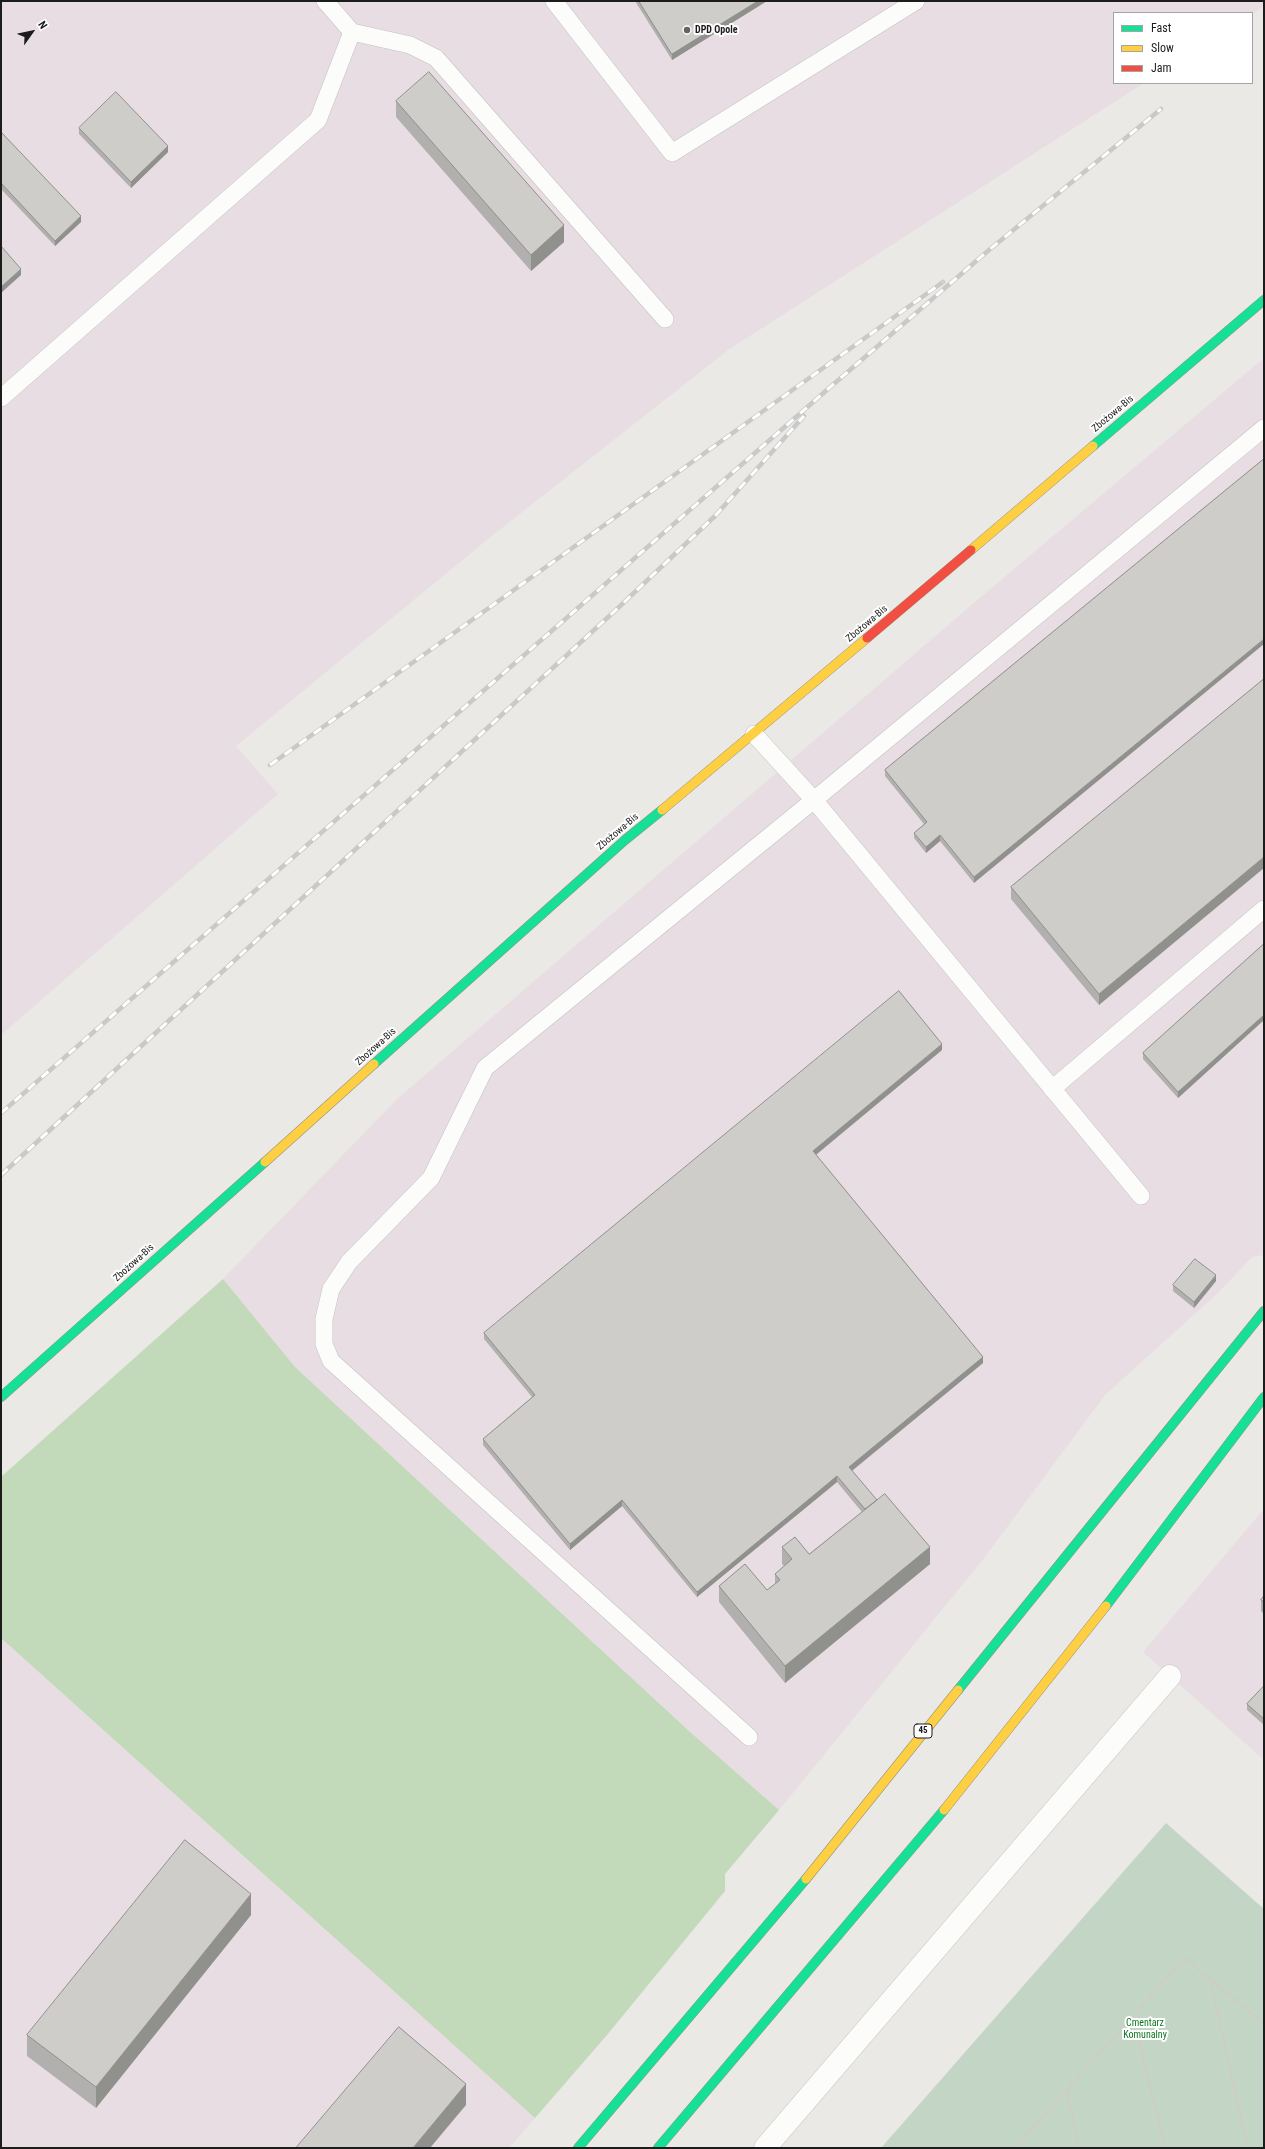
<!DOCTYPE html>
<html>
<head>
<meta charset="utf-8">
<style>
  body { margin:0 }
  #map { position:relative; width:1265px; height:2149px; overflow:hidden; background:#eae9e5; font-family:"Roboto Condensed",sans-serif }
  canvas { display:block }
  .frame { position:absolute; inset:0; border:2px solid #1c1c1c; pointer-events:none }
  .legend { position:absolute; left:1113px; top:12px; width:140px; height:72px; box-sizing:border-box; background:#fff; border:1px solid #a4a4a4; margin:0; padding:5px 7px; list-style:none; font-size:12px; color:#1c1c1c }
  .legend li { display:flex; align-items:center; gap:8px; height:20px }
  .legend b { width:20px; border:1px solid #a4a4a4 }
  .north { position:absolute; left:12px; top:12px; width:40px; height:40px; -webkit-text-stroke:3px #fff; paint-order:stroke; rotate:57deg; font-size:11px; font-weight:700; line-height:16px; text-align:center; color:#1c1c1c }
  .north::after { content:''; display:block; margin:auto; width:14px; height:18px; background:#1c1c1c; clip-path:polygon(50% 0,100% 100%,50% 72%,0 100%) }
</style>
</head>
<body>
<div id="map">
<canvas width="1265" height="2149"></canvas>
<div class="frame"></div>
<ul class="legend">
<li><b style="height:5px;background:#16e098"></b>Fast</li>
<li><b style="height:5px;background:#ffcf43"></b>Slow</li>
<li><b style="height:5px;background:#f24e42"></b>Jam</li>
</ul>
<div class="north">N</div>
</div>
<script>
const ctx = document.querySelector('canvas').getContext('2d');
ctx.lineJoin = 'round';
function paint(path, color) { ctx.fillStyle = color; ctx.fill(path, 'evenodd'); }
function stroke(path, color, width, dash) { ctx.strokeStyle = color; ctx.lineWidth = width; ctx.lineCap = dash ? 'butt' : 'round'; ctx.setLineDash(dash || []); ctx.stroke(path); }
function label(font, color, halo, rows, align = 'center') {
  ctx.font = font + ' "Roboto Condensed",sans-serif'; ctx.lineWidth = 4; ctx.setLineDash([]); ctx.textBaseline = 'middle'; ctx.strokeStyle = halo; ctx.fillStyle = color; for (const [text, x, y, turn = 0] of rows) {
    ctx.save(); ctx.translate(x, y); ctx.rotate((+turn || 0) * Math.PI / 180); ctx.textAlign = isNaN(turn) ? turn : align; if (halo) ctx.strokeText(text, 0, 0); ctx.fillText(text, 0, 0); ctx.restore();
  }
}
const industrial = new Path2D(`
  M 1,1 L 1264,1 L 1264,6 L 1252,14 L 1114,13 L 1114,83 L 1144,83 L 728,350 L 493,535 L 236,746 L 278,794 L 1,1035 Z
  M 1264,358 L 1264,1255 L 1252,1257 L 1217,1294 L 1105,1395 L 985,1557 L 779,1810 L 689,1731 L 295,1367 L 223,1279 L 397,1099 L 975,602 Z
  M 1264,1509 L 1264,1760 L 1143,1652 Z
  M 1,1638 L 535,2118 L 509,2148 L 1,2148 Z`);
const forest = new Path2D(`
  M 223,1279 L 295,1367 L 689,1731 L 779,1810 L 725,1874 L 725,1891 L 607,2035 L 535,2118 L 1,1638 L 1,1477 Z`);
const cemetery = new Path2D(`
  M 1166,1823 L 1264,1909 L 1264,2148 L 881,2148 Z`);
const path = new Path2D(`
  M 1210,1979 L 1248,2148
  M 1133,2017 L 1165,2148
  M 1067,2090 L 1079,2148
  M 1015,2148 L 1185,1958 L 1264,2024`);
const lane = new Path2D(`
  M 554,1 L 672,153 L 916,1
  M 352,32 L 410,45 L 436,58 L 665,319
  M 1,398 L 318,120 L 352,32 L 325,1
  M 754,734 L 814,800 L 1264,428
  M 1052,1089 L 1264,909
  M 749,1737 L 331,1361 L 324,1344 L 324,1319 L 331,1289 L 349,1262 L 431,1178 L 485,1068 L 814,800 L 1141,1196`);
const street = new Path2D(`
  M 765,2148 L 1170,1676`);
const fast = new Path2D(`
  M 1093,446 L 1264,300
  M 374,1064 L 625,840 L 662,810
  M 1,1397 L 265,1162
  M 1106,1606 L 1264,1397
  M 958,1690 L 1264,1311
  M 578,2148 L 806,1879
  M 658,2148 L 944,1810`);
const slow = new Path2D(`
  M 971,550 L 1093,446
  M 662,810 L 867,638
  M 265,1162 L 374,1064
  M 944,1810 L 1106,1606
  M 806,1879 L 958,1690`);
const jam = new Path2D(`
  M 867,638 L 971,550`);
const rail = new Path2D(`
  M 270,765 L 943,282
  M 1,1113 L 828,389 L 989,250 L 1161,109
  M 1,1175 L 618,608 L 715,516 L 804,416`);
const wall = new Path2D(`
  M 635,1 L 767,1 L 672,60 Z
  M 396,101 L 564,242 L 531,271 L 396,117 Z
  M 79,128 L 168,152 L 131,188 L 79,134 Z
  M 1,132 L 81,222 L 55,246 L 1,189 Z
  M 1264,459 L 974,883 L 940,841 L 926,853 L 914,838 L 914,833 L 924,824 L 885,776 L 885,770 Z
  M 1264,679 L 1099,1005 L 1011,899 L 1011,887 Z
  M 1264,944 L 1264,1020 L 1178,1098 L 1143,1059 L 1143,1053 Z
  M 942,1050 L 816,1155 L 983,1363 L 852,1471 L 930,1564 L 785,1683 L 719,1602 L 719,1586 L 767,1590 L 775,1584 L 775,1574 L 784,1566 L 782,1564 L 782,1547 L 809,1554 L 862,1512 L 837,1482 L 697,1597 L 622,1506 L 570,1550 L 483,1445 L 483,1439 L 532,1397 L 484,1339 L 484,1333 Z
  M 1216,1281 L 1194,1308 L 1173,1291 L 1173,1285 Z
  M 1264,1596 L 1264,1614 L 1261,1611 L 1261,1600 Z
  M 1264,1686 L 1264,1725 L 1247,1710 L 1247,1704 Z
  M 251,1915 L 96,2108 L 27,2056 L 27,2035 Z`);
const shadedWall = new Path2D(`
  M 758,1 L 767,1 L 672,60 L 672,54 Z
  M 168,146 L 168,152 L 131,188 L 131,182 Z
  M 81,216 L 81,222 L 55,246 L 55,241 Z
  M 564,225 L 564,242 L 531,271 L 531,255 Z
  M 21,269 L 21,275 L 1,293 L 1,287 Z
  M 1264,639 L 1264,644 L 974,883 L 974,877 Z
  M 940,835 L 940,841 L 926,853 L 926,847 Z
  M 1264,857 L 1264,868 L 1099,1005 L 1099,994 Z
  M 1264,1015 L 1264,1020 L 1178,1098 L 1178,1092 Z
  M 942,1044 L 942,1050 L 813,1157 L 813,1151 Z
  M 1216,1275 L 1216,1281 L 1194,1308 L 1194,1302 Z
  M 983,1357 L 983,1363 L 849,1473 L 849,1467 Z
  M 837,1476 L 837,1482 L 697,1597 L 697,1592 Z
  M 622,1500 L 622,1506 L 570,1550 L 570,1544 Z
  M 930,1547 L 930,1564 L 785,1683 L 785,1666 Z
  M 251,1894 L 251,1915 L 96,2108 L 96,2087 Z
  M 466,2084 L 466,2105 L 430,2148 L 413,2148 Z`);
const building = new Path2D(`
  M 639,1 L 758,1 L 672,54 Z
  M 429,72 L 564,225 L 531,255 L 396,101 Z
  M 116,92 L 168,146 L 131,182 L 79,128 Z
  M 1,132 L 81,216 L 55,241 L 1,183 Z
  M 1,246 L 21,269 L 1,287 Z
  M 1264,459 L 1264,639 L 974,877 L 940,835 L 926,847 L 914,833 L 927,822 L 885,770 Z
  M 1264,679 L 1264,857 L 1099,994 L 1011,887 Z
  M 1264,944 L 1264,1015 L 1178,1092 L 1143,1053 Z
  M 899,991 L 942,1044 L 813,1151 L 983,1357 L 849,1467 L 877,1500 L 865,1509 L 837,1476 L 697,1592 L 622,1500 L 570,1544 L 483,1439 L 535,1395 L 484,1333 Z
  M 1195,1259 L 1216,1275 L 1194,1302 L 1173,1285 Z
  M 885,1494 L 930,1547 L 785,1666 L 719,1586 L 745,1564 L 767,1590 L 780,1580 L 775,1574 L 792,1559 L 782,1547 L 795,1537 L 809,1554 Z
  M 1264,1596 L 1264,1602 L 1261,1600 Z
  M 1264,1686 L 1264,1719 L 1247,1704 Z
  M 185,1840 L 251,1894 L 96,2087 L 27,2035 Z
  M 399,2027 L 466,2084 L 413,2148 L 296,2148 Z`);
const markers = [
  [687,30,4,"#646462"]
];
const shields = [
  [923,1731,18]
];
const shieldNames = [
  ["45",923,1731]
];
const poiNames = [
  ["DPD Opole",695,30]
];
const streetNames = [
  ["Zbożowa-Bis",1113,414,-40],
  ["Zbożowa-Bis",867,624,-40],
  ["Zbożowa-Bis",618,832,-40],
  ["Zbożowa-Bis",376,1047,-42],
  ["Zbożowa-Bis",134,1263,-42]
];
const parkNames = [
  ["Cmentarz",1145,2023],
  ["Komunalny",1145,2035]
];
paint(industrial, '#e8dde3');
paint(forest, '#c2d9ba');
paint(cemetery, '#c3d5c5');
stroke(lane, '#c3c2c1', 18);
stroke(street, '#c3c2c1', 23);
stroke(fast, '#90937e', 10);
stroke(slow, '#90937e', 10);
stroke(jam, '#90937e', 10);
stroke(path, '#d5c8c4', 2.5, [2, 2]);
stroke(lane, '#fcfcfb', 17);
stroke(street, '#fcfcfb', 22);
stroke(fast, '#16e098', 9);
stroke(slow, '#ffcf43', 9);
stroke(jam, '#f24e42', 9);
stroke(rail, '#c9c9c8', 4.5);
stroke(rail, '#fff', 3, [9]);
paint(wall, '#b1b0ae');
paint(shadedWall, '#90908d');
paint(building, '#cecdca');
stroke(building, '#90908d', 1);
for (const [x, y, r, color] of markers) { const dot = new Path2D(); dot.arc(x, y, r, 0, 2 * Math.PI); ctx.fillStyle = color; ctx.fill(dot); stroke(dot, '#fff', 1.5); }
for (const [x, y, w] of shields) { const box = new Path2D(); box.roundRect(x - w / 2, y - 7, w, 14, 3); ctx.fillStyle = '#fff'; ctx.fill(box); stroke(box, '#1c1c1c', 1); }
label('bold 9px', '#1c1c1c', null, shieldNames);
label('bold 10px', '#1c1c1c', '#fff', poiNames, 'left');
label('10px', '#1c1c1c', '#fff', streetNames);
label('10px', '#0e761e', '#fff', parkNames);
</script>
</body>
</html>
